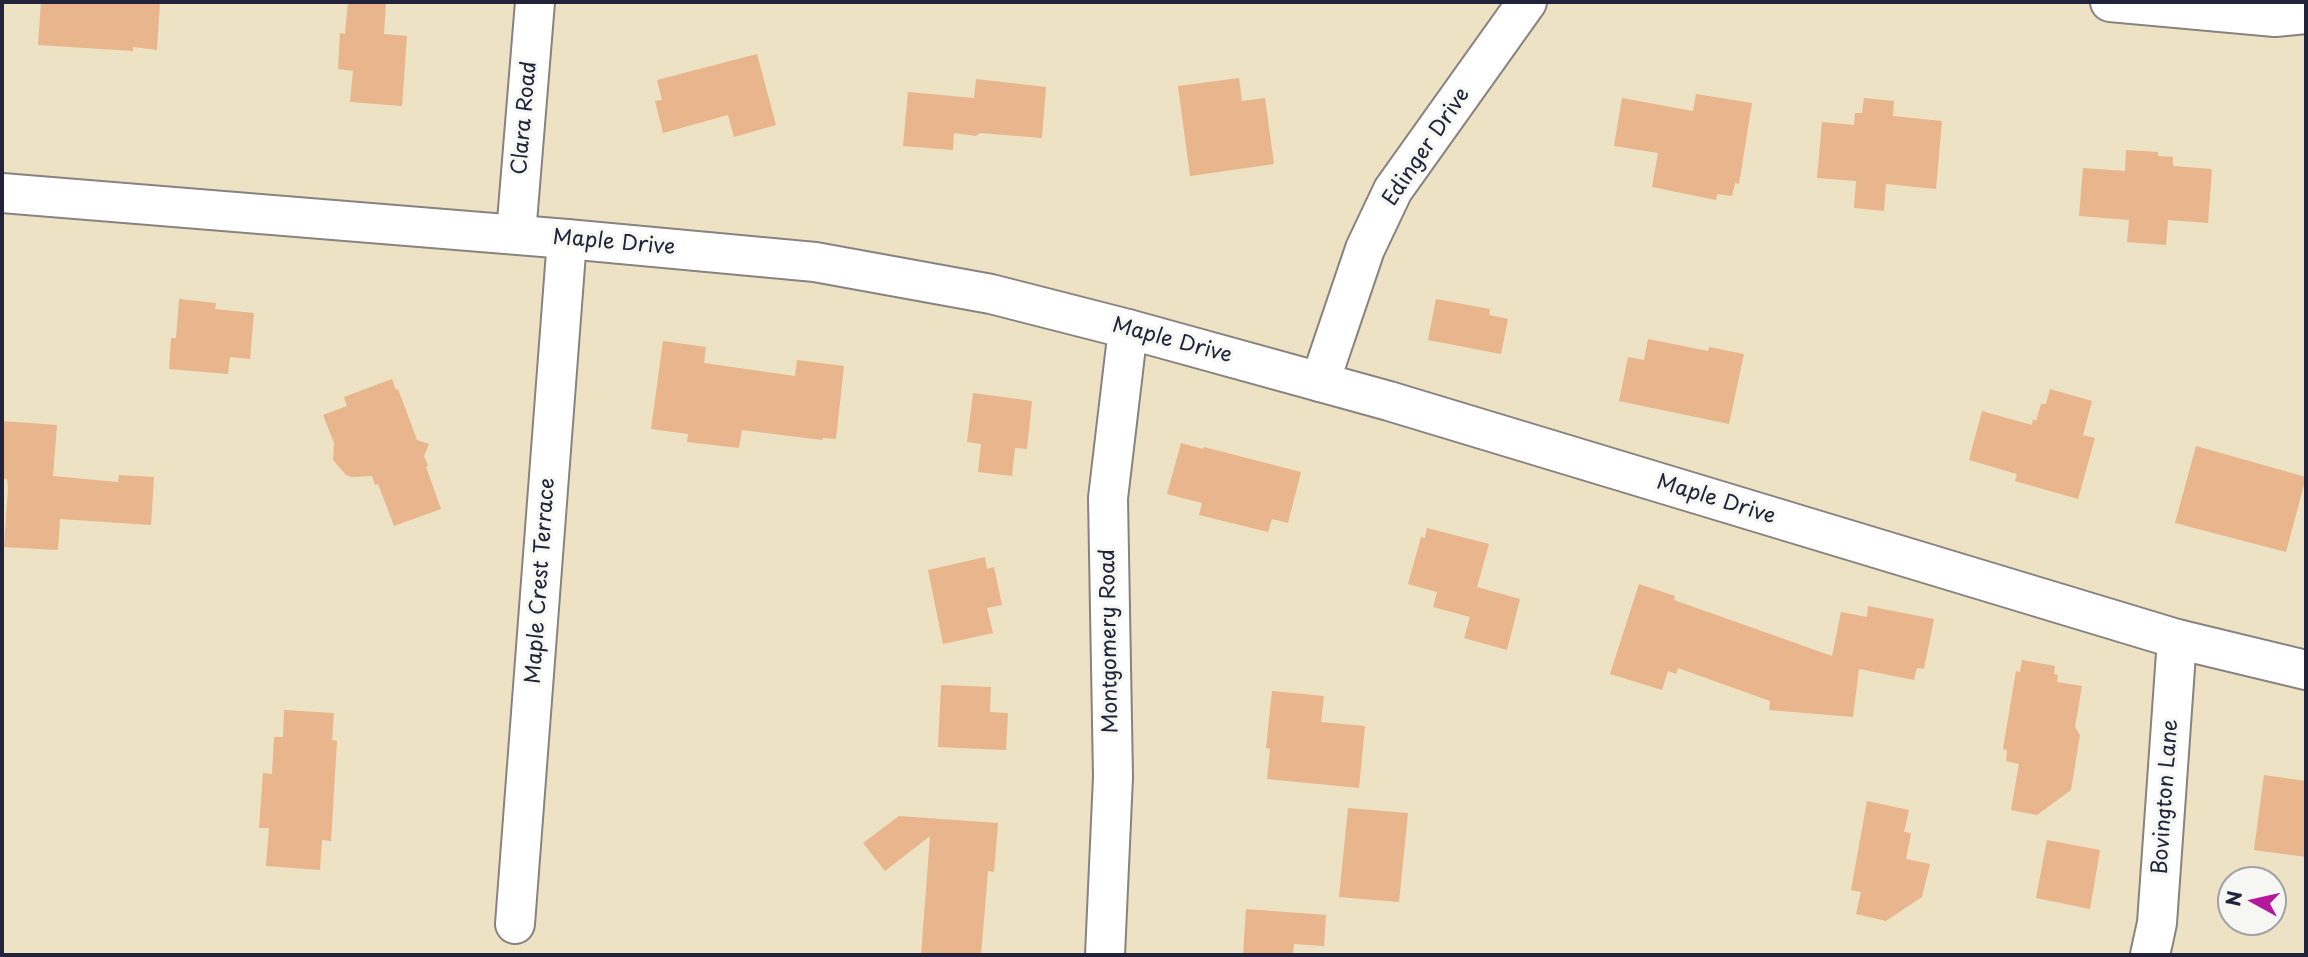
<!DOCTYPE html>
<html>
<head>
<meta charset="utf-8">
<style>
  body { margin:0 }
  #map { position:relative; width:2308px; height:957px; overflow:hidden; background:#eee2c4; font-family:"Playpen Sans",sans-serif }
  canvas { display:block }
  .frame { position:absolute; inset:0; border:4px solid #22223b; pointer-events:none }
  .north { position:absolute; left:2217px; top:866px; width:70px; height:70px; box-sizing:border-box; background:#f6f6f2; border:2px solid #a1a1a9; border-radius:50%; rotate:278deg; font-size:19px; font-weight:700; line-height:28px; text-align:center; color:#22223b }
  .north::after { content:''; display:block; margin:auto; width:24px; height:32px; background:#b5179e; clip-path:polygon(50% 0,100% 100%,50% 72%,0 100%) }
</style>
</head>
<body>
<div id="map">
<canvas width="2308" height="957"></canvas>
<div class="frame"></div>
<div class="north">N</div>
</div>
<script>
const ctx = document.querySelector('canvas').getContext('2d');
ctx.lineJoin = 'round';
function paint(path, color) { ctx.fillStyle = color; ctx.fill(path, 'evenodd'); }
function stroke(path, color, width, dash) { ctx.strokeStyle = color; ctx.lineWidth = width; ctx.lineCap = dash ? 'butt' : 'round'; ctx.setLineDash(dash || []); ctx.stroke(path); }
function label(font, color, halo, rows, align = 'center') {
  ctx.font = font + ' "Playpen Sans",sans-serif'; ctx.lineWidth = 6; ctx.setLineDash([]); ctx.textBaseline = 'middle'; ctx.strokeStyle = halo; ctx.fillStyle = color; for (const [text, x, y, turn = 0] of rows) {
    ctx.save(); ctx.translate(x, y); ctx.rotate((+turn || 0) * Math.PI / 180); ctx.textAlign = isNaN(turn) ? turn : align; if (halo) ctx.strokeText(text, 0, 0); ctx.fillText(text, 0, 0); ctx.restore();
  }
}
const building = new Path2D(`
  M 41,2 L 160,2 L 157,50 L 133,47 L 133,51 L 38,45 Z
  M 348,2 L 386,2 L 384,34 L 407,36 L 402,106 L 350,102 L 353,71 L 338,69 L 340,33 L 345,34 Z
  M 757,54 L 776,125 L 734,137 L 728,115 L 663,133 L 655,101 L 662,100 L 657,80 Z
  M 1239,78 L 1242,101 L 1265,98 L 1274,164 L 1190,176 L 1178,86 Z
  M 976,79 L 1046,87 L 1042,138 L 980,133 L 976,136 L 954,133 L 953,150 L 903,146 L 908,92 L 974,98 Z
  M 1696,94 L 1752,103 L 1739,184 L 1735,183 L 1732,196 L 1717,194 L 1716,200 L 1652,187 L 1658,153 L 1614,146 L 1622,98 L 1693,111 Z
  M 1864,98 L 1894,101 L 1893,116 L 1942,121 L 1936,189 L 1886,184 L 1884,211 L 1854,208 L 1856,181 L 1817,178 L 1822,122 L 1854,125 L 1855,113 L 1862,113 Z
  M 2126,150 L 2158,152 L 2158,156 L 2173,157 L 2173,166 L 2212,169 L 2208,223 L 2168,220 L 2166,245 L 2127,242 L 2129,220 L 2079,216 L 2083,168 L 2125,171 Z
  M 179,299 L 216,303 L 215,309 L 254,313 L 250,359 L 230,357 L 228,374 L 169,369 L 171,338 L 176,338 Z
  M 1436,299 L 1490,309 L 1489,315 L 1508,319 L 1501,354 L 1428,340 Z
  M 1648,339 L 1708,351 L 1709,347 L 1744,354 L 1729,424 L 1619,401 L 1628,357 L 1644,360 Z
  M 663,341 L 706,347 L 704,363 L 795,376 L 797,360 L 844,366 L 836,439 L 823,438 L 822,440 L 742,430 L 739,448 L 687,442 L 688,434 L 651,429 Z
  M 392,379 L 396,390 L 398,389 L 417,440 L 429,444 L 424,456 L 428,466 L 426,467 L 441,509 L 394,526 L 378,484 L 375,485 L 372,476 L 352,477 L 346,475 L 333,460 L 334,443 L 323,415 L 347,406 L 344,397 Z
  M 2050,389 L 2092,401 L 2083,435 L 2095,438 L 2078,499 L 2015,481 L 2017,474 L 1969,460 L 1982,411 L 2032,425 L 2033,419 L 2036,421 L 2041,404 L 2046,404 Z
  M 973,393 L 1032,401 L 1027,449 L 1015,448 L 1012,476 L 978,472 L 981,444 L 967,442 Z
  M 2,421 L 57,425 L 53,476 L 118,482 L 119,475 L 154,477 L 151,525 L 60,519 L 58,550 L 4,547 L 8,488 L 7,479 L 2,479 Z
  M 1181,443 L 1203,449 L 1204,447 L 1301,472 L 1288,523 L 1272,519 L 1268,532 L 1199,515 L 1202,503 L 1167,494 Z
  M 2196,446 L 2306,477 L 2286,552 L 2175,523 Z
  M 1427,528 L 1489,544 L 1477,587 L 1520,599 L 1507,650 L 1464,638 L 1470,617 L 1433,607 L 1437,592 L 1408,584 L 1421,537 L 1425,538 Z
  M 985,557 L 987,569 L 994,567 L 1002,605 L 987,608 L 993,633 L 943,644 L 928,570 Z
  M 1639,584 L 1675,596 L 1674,600 L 1832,656 L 1841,612 L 1867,617 L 1868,606 L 1934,619 L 1924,669 L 1917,668 L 1914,680 L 1859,669 L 1853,717 L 1769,710 L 1770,701 L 1678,668 L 1676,674 L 1668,671 L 1662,690 L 1610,674 Z
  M 2022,660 L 2055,666 L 2054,674 L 2058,675 L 2057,682 L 2082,686 L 2075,727 L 2080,735 L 2071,790 L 2037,815 L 2011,810 L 2019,764 L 2006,761 L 2007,750 L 2003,749 L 2016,671 L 2020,672 Z
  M 941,685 L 991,687 L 990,712 L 1008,713 L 1006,750 L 938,747 Z
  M 1272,691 L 1324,696 L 1321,722 L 1365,726 L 1359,788 L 1267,779 L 1270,749 L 1266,748 Z
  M 284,710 L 334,713 L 332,740 L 337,741 L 331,841 L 322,840 L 320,870 L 266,866 L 269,828 L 259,828 L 263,773 L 272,774 L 274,737 L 283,737 Z
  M 2264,775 L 2306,781 L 2306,857 L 2254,850 Z
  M 1867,801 L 1909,810 L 1904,832 L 1911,833 L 1906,859 L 1930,864 L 1922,897 L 1886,921 L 1856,914 L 1861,892 L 1851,890 Z
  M 1348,808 L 1408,813 L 1399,902 L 1339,897 Z
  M 899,816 L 998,823 L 994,872 L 988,871 L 981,955 L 921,955 L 930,836 L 885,871 L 863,843 Z
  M 2047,840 L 2100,850 L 2090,909 L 2036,898 Z
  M 1246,909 L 1326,915 L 1324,946 L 1294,944 L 1293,955 L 1243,955 Z`);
const minor = new Path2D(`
  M 2110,2 L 2275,17 L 2306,14
  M 516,234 L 535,2
  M 1320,382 L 1365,249 L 1393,190 L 1527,2
  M 515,924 L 567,239
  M 1105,955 L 1113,777 L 1108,498 L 1128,329
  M 2150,955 L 2157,923 L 2177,639`);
const tertiary = new Path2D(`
  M 2,193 L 567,239 L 815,262 L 991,294 L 1128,329 L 1389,401 L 2177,639 L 2306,670`);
const streetNames = [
  ["Clara Road",525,118,-85],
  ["Edinger Drive",1427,147,-56],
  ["Maple Drive",614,243,5],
  ["Maple Drive",1172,341,15],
  ["Maple Drive",1716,500,17],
  ["Maple Crest Terrace",541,581,-86],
  ["Montgomery Road",1110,641,-91],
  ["Bovington Lane",2166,797,-86]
];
paint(building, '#e8b58c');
stroke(minor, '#888280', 42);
stroke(tertiary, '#888280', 42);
stroke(minor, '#fff', 38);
stroke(tertiary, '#fff', 38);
label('21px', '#22223b', '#f6f6f2', streetNames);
</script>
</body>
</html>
